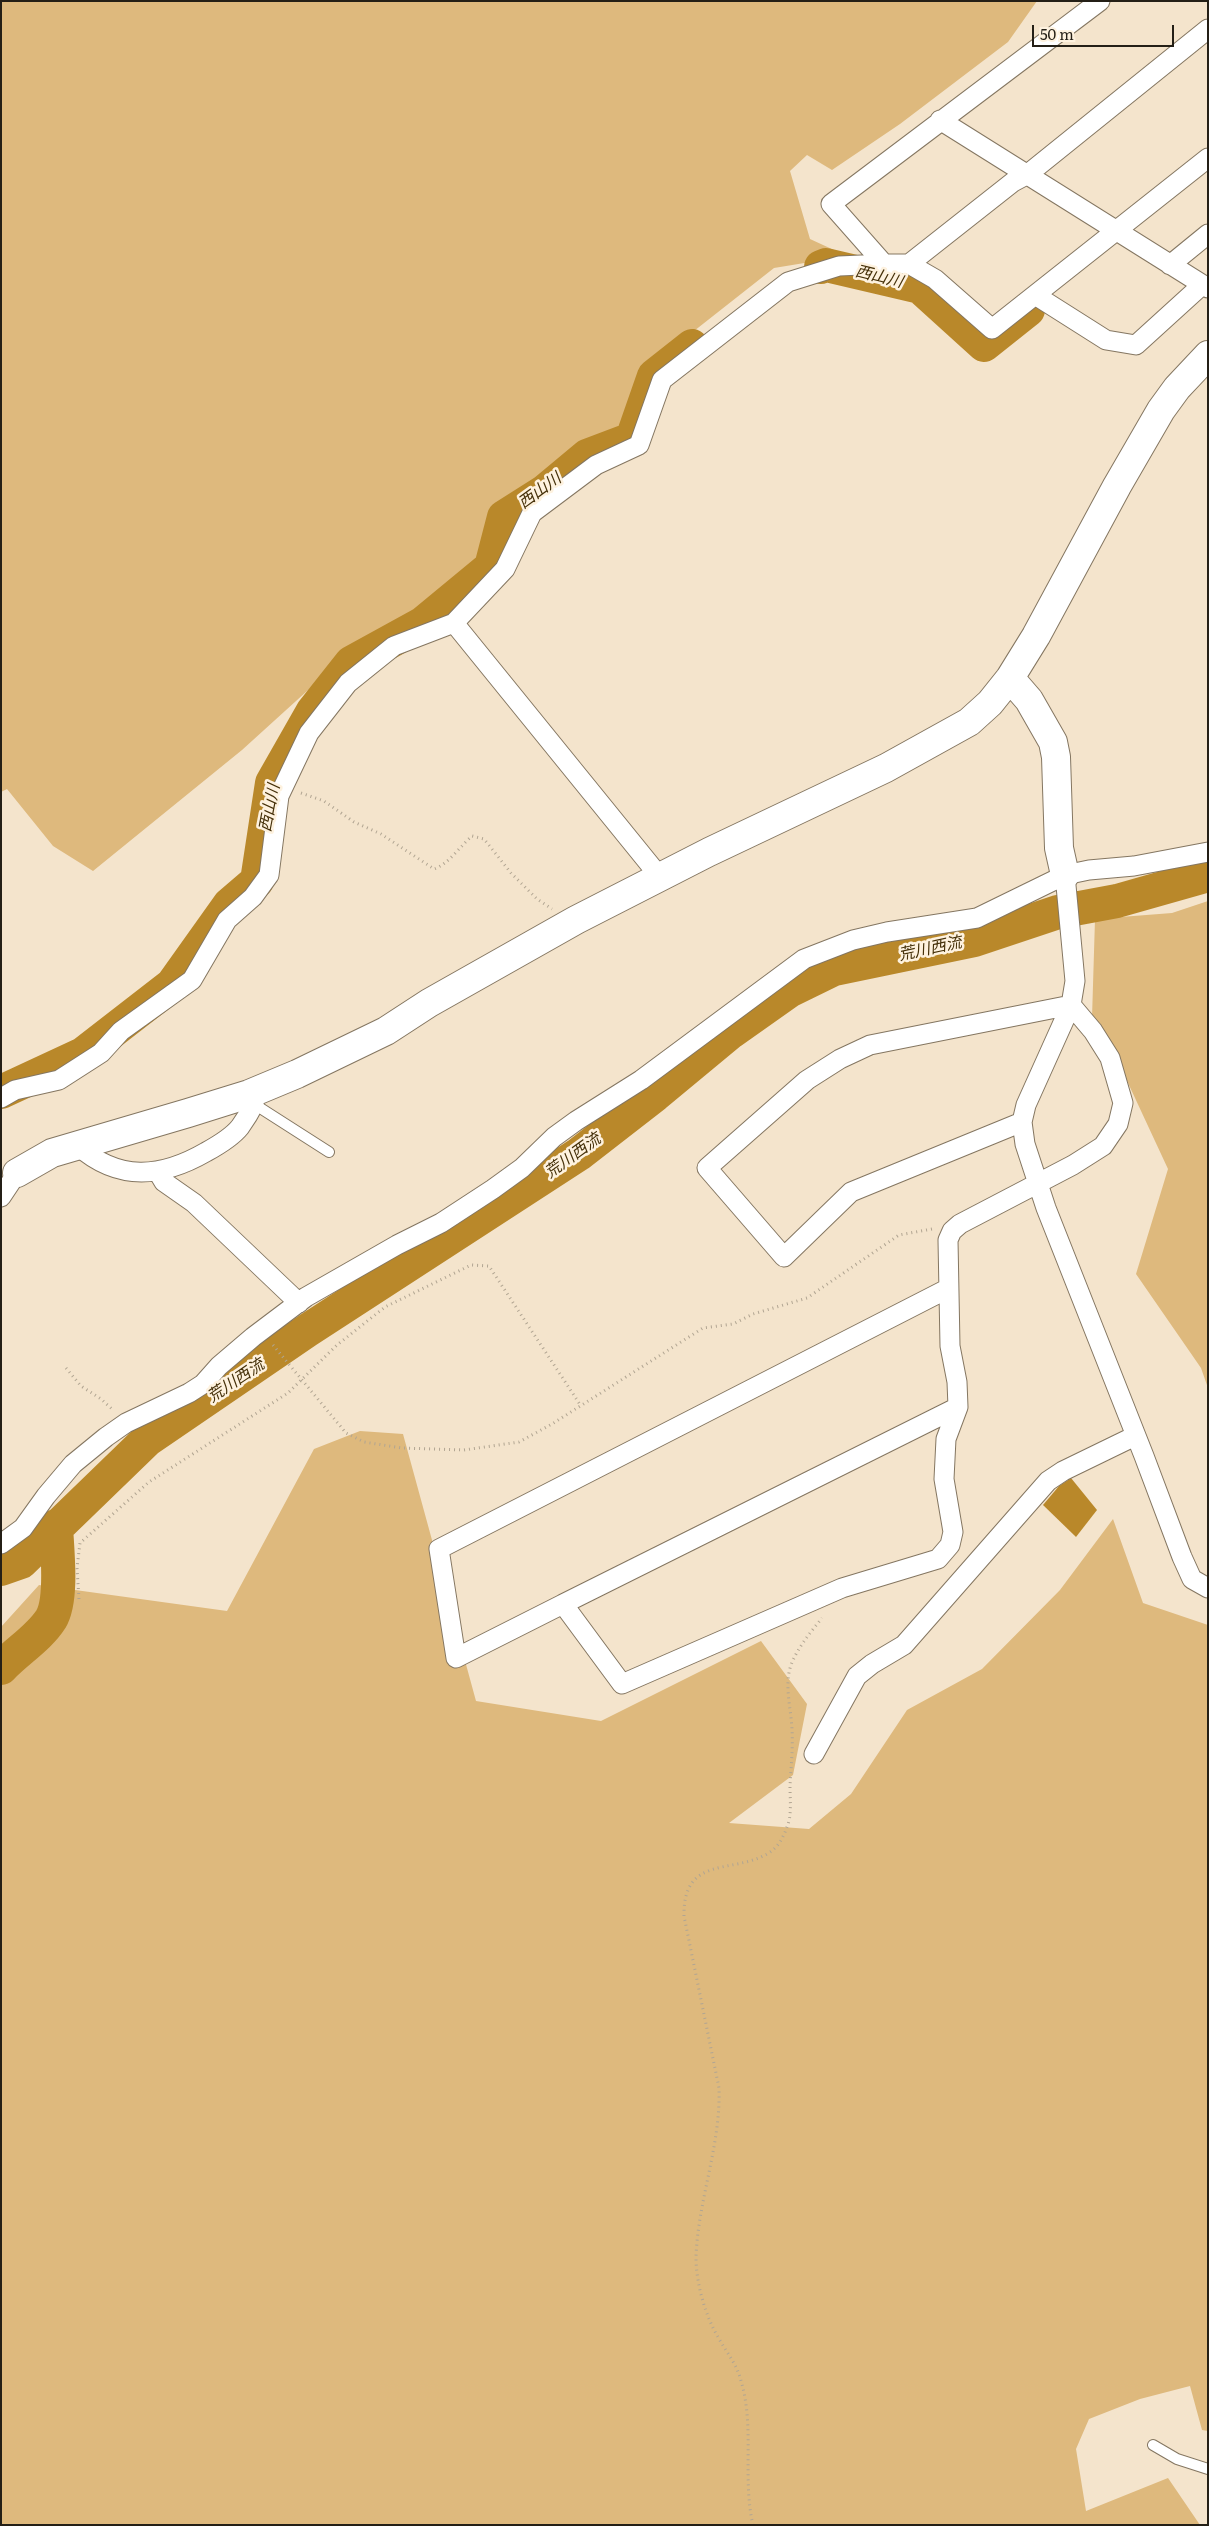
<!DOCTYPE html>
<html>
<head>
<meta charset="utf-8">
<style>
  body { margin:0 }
  #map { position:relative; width:1209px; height:2526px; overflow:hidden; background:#f4e4cc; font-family:Literata,serif }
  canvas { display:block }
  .frame { position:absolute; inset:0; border:2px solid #241f16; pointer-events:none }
  .scale { position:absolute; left:1032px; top:25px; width:142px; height:22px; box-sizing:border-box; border:2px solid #241f16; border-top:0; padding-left:6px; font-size:15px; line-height:18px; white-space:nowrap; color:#241f16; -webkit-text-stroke:4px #fef2df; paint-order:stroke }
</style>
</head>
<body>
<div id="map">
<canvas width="1209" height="2526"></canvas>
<div class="frame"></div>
<div class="scale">50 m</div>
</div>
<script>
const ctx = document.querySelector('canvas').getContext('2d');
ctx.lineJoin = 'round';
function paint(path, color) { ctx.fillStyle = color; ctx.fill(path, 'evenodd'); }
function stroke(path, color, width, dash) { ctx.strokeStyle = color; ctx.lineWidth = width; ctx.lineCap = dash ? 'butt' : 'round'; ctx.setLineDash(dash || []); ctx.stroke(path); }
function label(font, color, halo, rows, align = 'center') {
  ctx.font = font + ' Literata,"Noto Sans JP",serif'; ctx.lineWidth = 5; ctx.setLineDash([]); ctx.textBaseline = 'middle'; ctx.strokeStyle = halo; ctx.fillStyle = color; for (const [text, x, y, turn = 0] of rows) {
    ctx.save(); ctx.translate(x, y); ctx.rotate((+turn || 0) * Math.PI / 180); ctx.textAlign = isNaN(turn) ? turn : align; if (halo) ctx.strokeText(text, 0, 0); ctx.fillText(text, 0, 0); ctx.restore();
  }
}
const green = new Path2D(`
  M 1,1 L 1037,1 L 1008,42 L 900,124 L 832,170 L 807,155 L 790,171 L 810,239 L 847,256 L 774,268 L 647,368 L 626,433 L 566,460 L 501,508 L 479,561 L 421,615 L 339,662 L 242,750 L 93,871 L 53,846 L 7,789 L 1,792 Z
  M 1208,901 L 1208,1388 L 1201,1368 L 1136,1274 L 1168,1169 L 1122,1070 L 1092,1018 L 1095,919 L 1172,913 Z
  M 360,1431 L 403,1434 L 476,1701 L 601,1721 L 761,1641 L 807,1704 L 793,1775 L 729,1823 L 809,1829 L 851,1794 L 907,1710 L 982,1669 L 1060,1590 L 1113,1519 L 1143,1603 L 1208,1625 L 1208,2431 L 1202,2430 L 1190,2386 L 1140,2399 L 1089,2419 L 1076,2449 L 1086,2511 L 1168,2478 L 1200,2525 L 1,2525 L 1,1627 L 39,1585 L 227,1611 L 314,1449 Z`);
const water = new Path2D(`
  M 1071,1478 L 1097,1510 L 1076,1537 L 1043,1505 L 1059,1486 Z`);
const river = new Path2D(`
  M 821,267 L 826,265 L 920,287 L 984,345 L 1028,310
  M 1,1092 L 83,1054 L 172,985 L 229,905 L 257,881 L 272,783 L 313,711 L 351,663 L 422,624 L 491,567 L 504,517 L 545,491 L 587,456 L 632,439 L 654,376 L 692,346
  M 1,1569 L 21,1562 L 147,1440 L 308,1330 L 579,1154 L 655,1095 L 731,1032 L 789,991 L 834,969 L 974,940 L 1058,912 L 1117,901 L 1208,875
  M 1,1668 C 17,1651 39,1638 51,1619 C 63,1599 57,1549 56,1526`);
const path = new Path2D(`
  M 301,793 L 324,801 L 354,822 L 381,834 L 434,869 C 449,864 460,846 472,836 L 484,839 L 511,873 L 537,899 L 552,909
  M 273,1345 L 346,1433 L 364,1442 L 402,1448 L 464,1450 L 519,1442 L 552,1424 L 703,1328 L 733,1324 L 753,1314 L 807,1298 L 899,1235 L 932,1229
  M 66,1368 L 81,1386 L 101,1399 L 113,1410
  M 79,1599 L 77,1568 L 80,1543 L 149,1482 L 288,1393 L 337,1345 L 385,1307 L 471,1265 L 489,1266 L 581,1406
  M 753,2525 C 742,2478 755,2427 741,2381 C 737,2364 726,2352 718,2337 C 705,2315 696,2283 696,2257 C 698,2200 721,2145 719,2088 L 684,1916 C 683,1855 732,1874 767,1854 C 778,1848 783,1838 787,1827 C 792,1816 790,1799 790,1786 C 791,1767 793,1748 792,1729 C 791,1708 784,1685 791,1665 C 798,1647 810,1633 822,1618`);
const lane = new Path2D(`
  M 254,1104 L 329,1152
  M 1153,2445 L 1177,2459 L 1208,2469`);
const street = new Path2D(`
  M 1100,1 L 831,204 L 884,264 L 909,264 L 935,279 L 992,329 L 1208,158
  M 940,120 L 1208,288
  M 909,264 L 1013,182 L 1028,174 L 1208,29
  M 1170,265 L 1208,234
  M 1035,295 L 1106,340 L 1136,345 L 1202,285
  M 454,623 L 660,877
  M 1065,875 L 1075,981 L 1071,1005 L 1026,1105 L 1022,1122 L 1025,1144 L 1046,1208 L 1144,1456 L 1182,1557 L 1192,1579 L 1208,1588
  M 1,1098 L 15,1090 L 59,1080 L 101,1053 L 121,1031 L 192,980 L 227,920 L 253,897 L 269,875 L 279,796 L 309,733 L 348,683 L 394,646 L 454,623 L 505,569 L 532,513 L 596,465 L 639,445 L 662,380 L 788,282 L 839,266 L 884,264
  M 77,1145 C 118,1182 161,1178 206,1152 C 217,1146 232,1137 240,1127 C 245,1120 250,1112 254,1104 L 249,1094
  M 158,1172 L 164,1182 L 194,1203 L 299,1303
  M 1,1197 L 17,1173
  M 958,1407 L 563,1604 L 622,1684 L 842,1588 L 938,1559 L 950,1545 L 953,1532 L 944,1479 L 946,1439 L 958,1407 L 957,1382 L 950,1346 L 948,1240 L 952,1231 L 960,1224 L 1073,1165 L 1103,1146 L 1118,1124 L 1123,1103 L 1110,1058 L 1093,1031 L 1071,1005 L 870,1045 L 840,1059 L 807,1080 L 707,1168 L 784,1257 L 851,1192 L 1022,1122
  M 1,1544 L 23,1528 L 46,1496 L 73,1464 L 106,1437 L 126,1423 L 189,1393 L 203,1384 L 219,1366 L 253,1337 L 306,1297 L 397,1245 L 441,1223 L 493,1189 L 522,1168 L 554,1137 L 576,1121 L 641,1080 L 804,959 L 853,940 L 887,932 L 977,918 L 1065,875 L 1089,870 L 1134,866 L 1208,852
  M 563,1604 L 456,1658 L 439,1549 L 947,1289
  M 814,1754 L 857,1676 L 872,1664 L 904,1645 L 1048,1481 L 1063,1471 L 1135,1436`);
const secondary = new Path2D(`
  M 1010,678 L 1029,700 L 1053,742 L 1056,757 L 1059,848 L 1065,875
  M 17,1173 L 52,1153 L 188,1113 L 249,1094 L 297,1074 L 386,1031 L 429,1003 L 576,920 L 709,852 L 886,768 L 969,722 L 990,703 L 1010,678 L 1036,636 L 1117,486 L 1161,410 L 1177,388 L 1208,355`);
const waterNames = [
  ["西山川",879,277,14],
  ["西山川",540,491,-36],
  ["西山川",270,808,-79],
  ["荒川西流",930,949,-12],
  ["荒川西流",573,1156,-36],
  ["荒川西流",236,1381,-34]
];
paint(green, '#deb97d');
paint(water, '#b9882a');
stroke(river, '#b9882a', 34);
stroke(lane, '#847661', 12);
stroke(street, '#847661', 21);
stroke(secondary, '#847661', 30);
stroke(path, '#b1a592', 3, [1, 4]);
stroke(lane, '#fff', 10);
stroke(street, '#fff', 19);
stroke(secondary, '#fff', 28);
label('italic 16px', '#453009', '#fef2df', waterNames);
</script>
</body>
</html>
